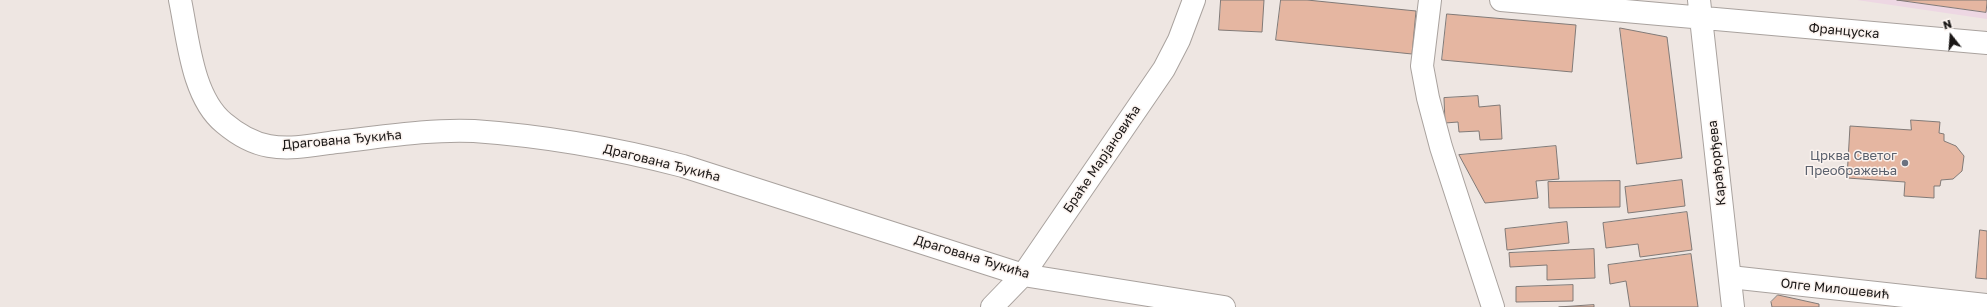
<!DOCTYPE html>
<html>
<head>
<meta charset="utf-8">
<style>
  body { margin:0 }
  #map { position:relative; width:1987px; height:307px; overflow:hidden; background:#eee6e2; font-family:"Golos Text",sans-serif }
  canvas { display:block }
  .north { position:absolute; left:1931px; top:16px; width:40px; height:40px; -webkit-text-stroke:3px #fbf3ef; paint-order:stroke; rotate:343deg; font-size:11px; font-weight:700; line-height:16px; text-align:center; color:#191615 }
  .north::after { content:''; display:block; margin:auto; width:14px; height:18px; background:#191615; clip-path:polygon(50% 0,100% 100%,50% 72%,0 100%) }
</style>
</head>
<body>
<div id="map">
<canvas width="1987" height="307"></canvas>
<div class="north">N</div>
</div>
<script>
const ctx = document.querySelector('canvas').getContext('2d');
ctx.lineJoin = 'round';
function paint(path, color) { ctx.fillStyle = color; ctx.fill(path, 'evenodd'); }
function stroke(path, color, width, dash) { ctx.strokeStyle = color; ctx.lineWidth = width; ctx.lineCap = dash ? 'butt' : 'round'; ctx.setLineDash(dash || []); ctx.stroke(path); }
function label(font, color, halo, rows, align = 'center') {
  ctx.font = font + ' "Golos Text",sans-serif'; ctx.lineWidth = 3; ctx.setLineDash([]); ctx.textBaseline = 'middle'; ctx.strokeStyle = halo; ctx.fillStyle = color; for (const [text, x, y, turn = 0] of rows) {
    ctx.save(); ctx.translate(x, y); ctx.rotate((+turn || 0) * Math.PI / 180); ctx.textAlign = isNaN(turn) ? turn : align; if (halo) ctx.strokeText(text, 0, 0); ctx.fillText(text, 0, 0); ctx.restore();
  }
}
const commercial = new Path2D(`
  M 1857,0 L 1987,0 L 1987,19 Z`);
const building = new Path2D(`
  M 1221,0 L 1264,0 L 1262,32 L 1219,30 Z
  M 1281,0 L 1307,0 L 1416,11 L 1412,54 L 1276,40 Z
  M 1897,0 L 1987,0 L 1987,3 L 1986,12 Z
  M 1447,14 L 1576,25 L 1572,72 L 1442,60 Z
  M 1620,28 L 1667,37 L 1682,158 L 1637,164 Z
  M 1478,96 L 1479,107 L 1500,105 L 1502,139 L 1480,140 L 1479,131 L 1459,132 L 1458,122 L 1445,123 L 1444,98 Z
  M 1911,120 L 1940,122 L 1939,133 L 1944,134 L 1944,141 L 1956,146 L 1964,156 L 1962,171 L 1953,179 L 1941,180 L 1940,186 L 1934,186 L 1934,198 L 1904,196 L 1905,182 L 1847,178 L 1850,126 L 1911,130 Z
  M 1556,146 L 1559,179 L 1536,181 L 1538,198 L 1485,203 L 1459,155 Z
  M 1682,180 L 1685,206 L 1628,213 L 1625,187 Z
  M 1620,181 L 1620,207 L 1549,208 L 1548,182 Z
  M 1687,212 L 1692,250 L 1640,257 L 1638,244 L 1606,248 L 1603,223 Z
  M 1567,222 L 1569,243 L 1507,250 L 1505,229 Z
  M 1980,230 L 1987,231 L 1987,279 L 1976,278 Z
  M 1594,249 L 1595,278 L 1547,280 L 1547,265 L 1510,267 L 1509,253 Z
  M 1691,254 L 1698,307 L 1630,307 L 1626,281 L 1610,284 L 1608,265 Z
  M 1573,285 L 1573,301 L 1516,302 L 1516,287 Z
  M 1778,295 L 1819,304 L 1819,307 L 1772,307 L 1771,302 Z
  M 1594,305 L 1594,307 L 1559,307 Z`);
const minor = new Path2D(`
  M 180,0 C 188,38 192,97 224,123 C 237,134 252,143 269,146 C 291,150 314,145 336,142 C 382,137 428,129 474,131 C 545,136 614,148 683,166 L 1023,275 L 1224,307
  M 1430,0 L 1422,66 L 1428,98 L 1441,147 L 1493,307
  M 1730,277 L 1987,305
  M 992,307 L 1023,275 L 1164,69 L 1179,40 L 1194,0`);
const major = new Path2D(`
  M 1501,0 L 1987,43
  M 1699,0 L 1733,307`);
const markers = [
  [1905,163,4,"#6b7280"]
];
const streetNames = [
  ["Француска",1844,31,5],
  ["Драгована Ђукића",342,140,-5],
  ["Браће Марјановића",1102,159,-56],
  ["Драгована Ђукића",662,163,14],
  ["Карађорђева",1717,163,-96],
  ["Драгована Ђукића",972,257,17],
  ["Олге Милошевић",1835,289,6]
];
const worshipNames = [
  ["Црква Светог",1897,156],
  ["Преображења",1897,171]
];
paint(commercial, '#edd7e3');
paint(building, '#e5b6a1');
stroke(building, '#817a77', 1);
stroke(minor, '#a9a29e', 24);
stroke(major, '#a9a29e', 24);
stroke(minor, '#fff', 22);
stroke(major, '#fff', 22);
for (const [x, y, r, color] of markers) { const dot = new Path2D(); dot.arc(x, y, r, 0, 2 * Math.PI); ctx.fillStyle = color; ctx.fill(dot); stroke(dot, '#fbf3ef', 1.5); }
label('13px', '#191615', '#fbf3ef', streetNames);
label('13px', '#5b616d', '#fbf3ef', worshipNames, 'right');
</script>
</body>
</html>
